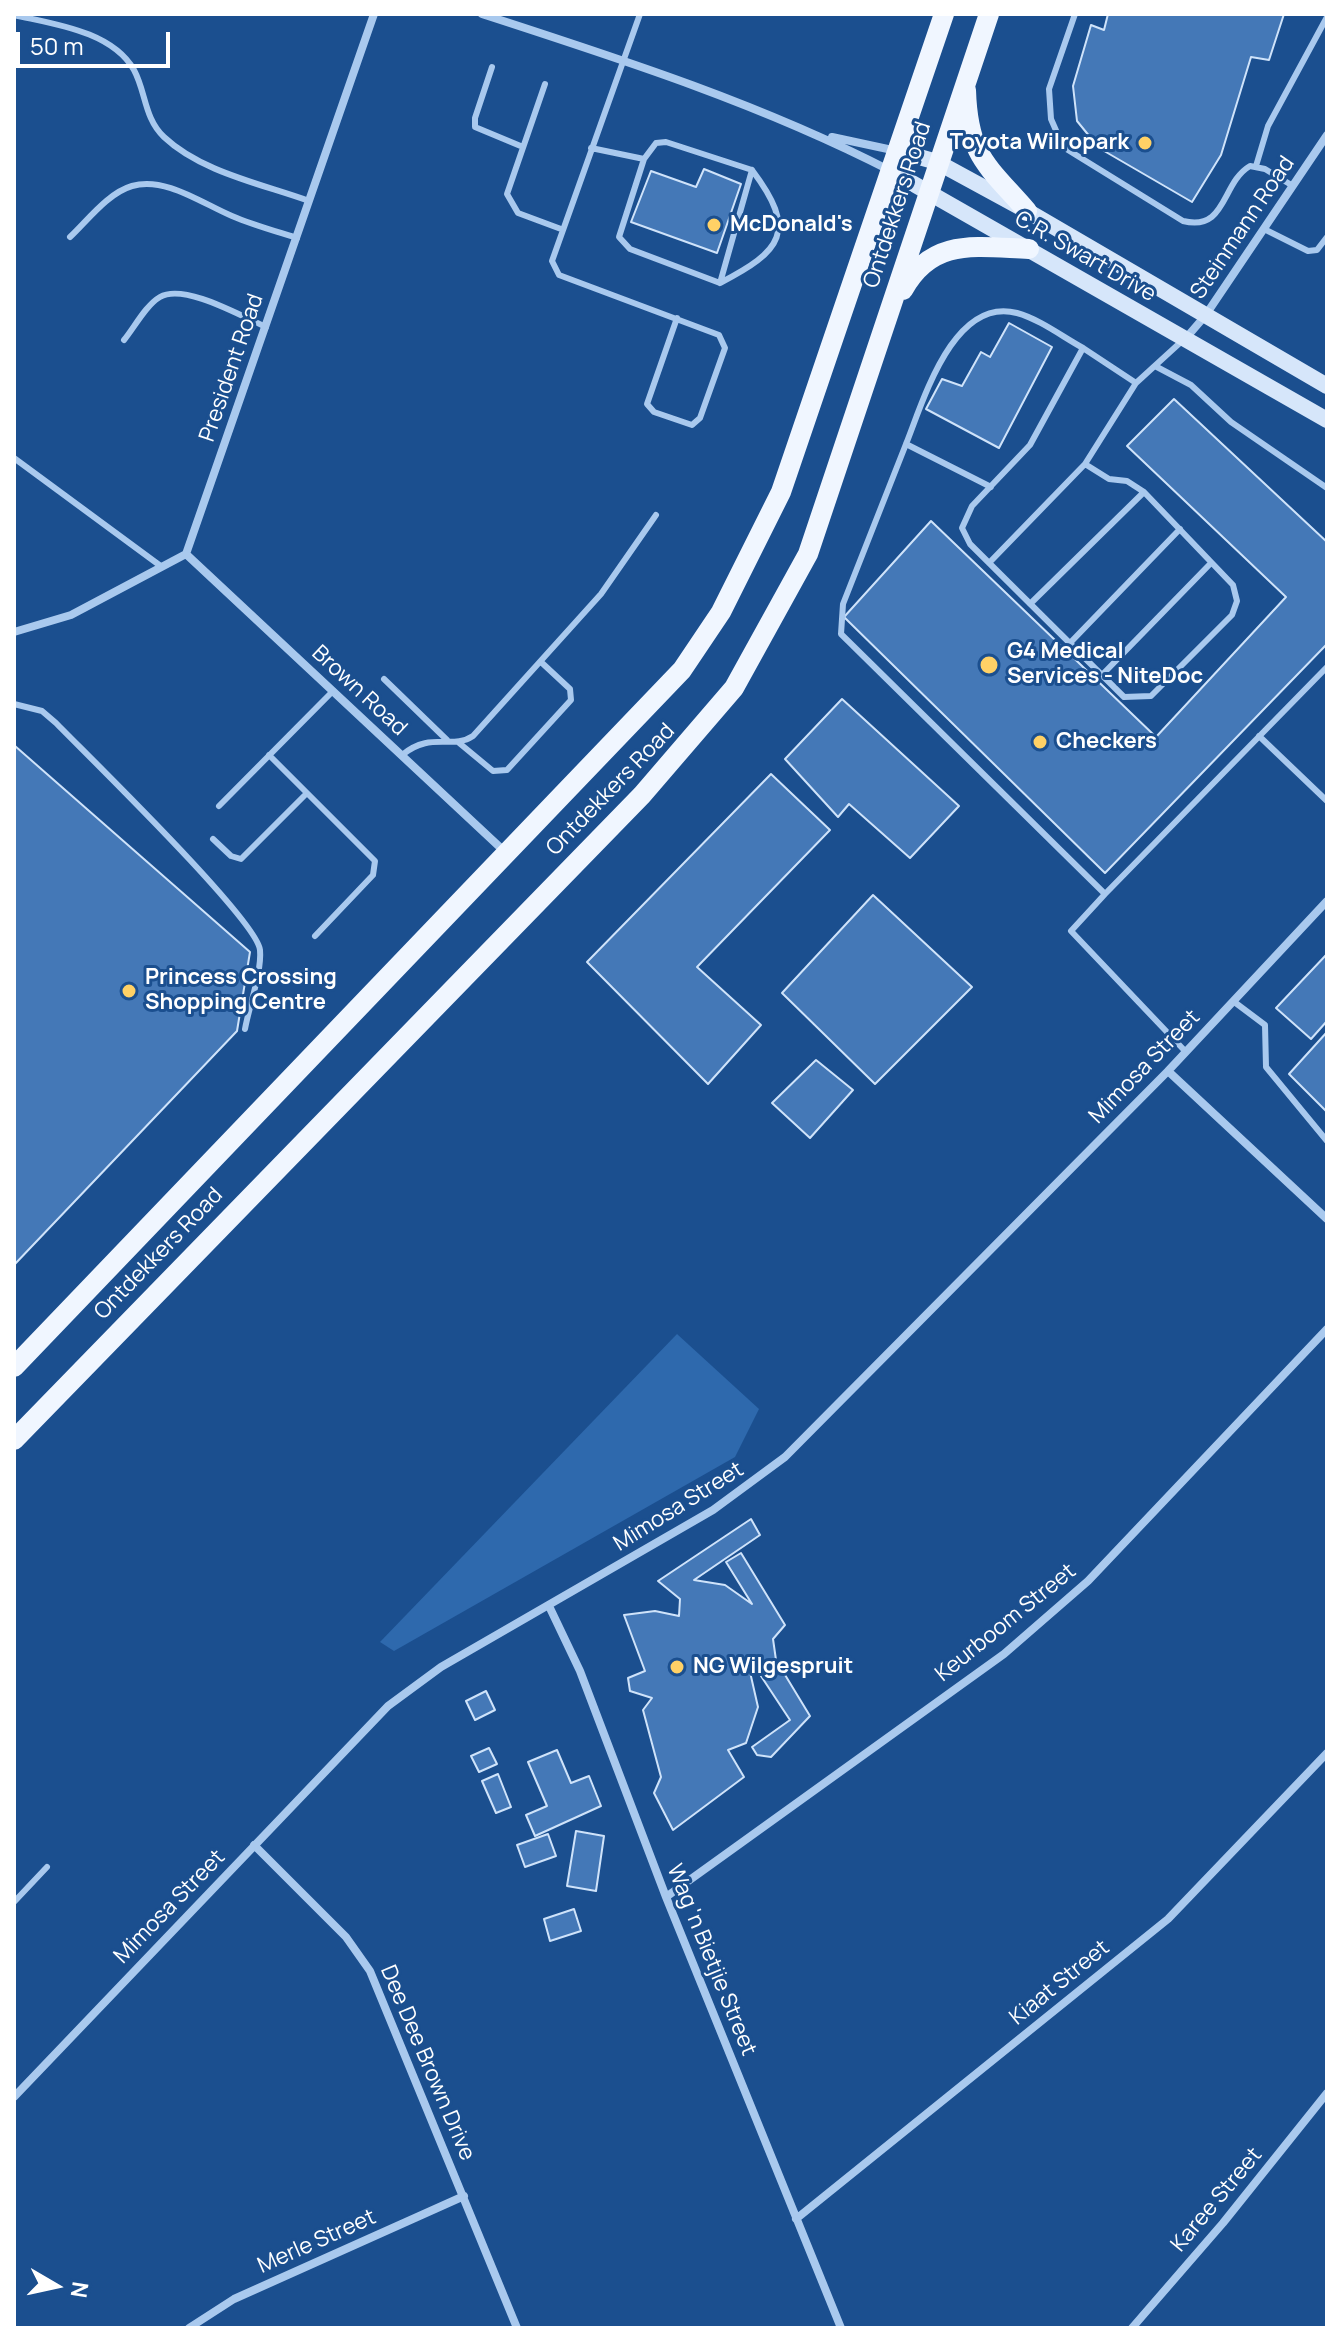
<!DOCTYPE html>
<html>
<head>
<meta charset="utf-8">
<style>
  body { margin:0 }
  #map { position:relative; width:1341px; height:2342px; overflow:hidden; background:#1b4f8f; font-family:Manrope,sans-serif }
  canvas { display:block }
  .frame { position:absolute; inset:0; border:16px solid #fff; pointer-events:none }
  .north { position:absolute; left:16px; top:2246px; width:80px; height:80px; -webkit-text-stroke:6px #1b4f8f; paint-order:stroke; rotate:99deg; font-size:22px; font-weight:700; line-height:32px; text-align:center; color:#fff }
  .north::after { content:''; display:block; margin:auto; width:28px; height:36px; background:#fff; clip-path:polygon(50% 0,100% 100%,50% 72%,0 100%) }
  .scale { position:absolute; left:16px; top:32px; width:154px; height:36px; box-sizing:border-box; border:4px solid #fff; border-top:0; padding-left:10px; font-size:24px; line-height:28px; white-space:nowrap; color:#fff; -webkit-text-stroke:6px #1b4f8f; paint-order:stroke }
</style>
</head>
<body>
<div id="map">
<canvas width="1341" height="2342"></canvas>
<div class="frame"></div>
<div class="north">N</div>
<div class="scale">50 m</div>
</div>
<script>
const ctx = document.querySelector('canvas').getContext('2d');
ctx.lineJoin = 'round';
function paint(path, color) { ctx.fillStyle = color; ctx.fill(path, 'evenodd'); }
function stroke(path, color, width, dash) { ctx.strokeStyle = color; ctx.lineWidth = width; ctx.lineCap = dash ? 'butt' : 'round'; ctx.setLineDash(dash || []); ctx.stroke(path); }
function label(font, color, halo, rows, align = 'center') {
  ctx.font = font + ' Manrope,sans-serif'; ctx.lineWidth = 6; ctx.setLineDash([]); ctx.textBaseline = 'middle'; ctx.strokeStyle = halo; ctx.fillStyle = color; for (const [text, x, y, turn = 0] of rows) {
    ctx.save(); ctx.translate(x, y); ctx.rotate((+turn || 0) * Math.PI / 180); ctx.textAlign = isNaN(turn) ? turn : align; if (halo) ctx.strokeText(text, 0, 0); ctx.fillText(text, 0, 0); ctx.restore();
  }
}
const green = new Path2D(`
  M 677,1334 L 759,1409 L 735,1457 L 394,1651 L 380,1642 Z`);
const building = new Path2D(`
  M 1108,14 L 1284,14 L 1269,60 L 1251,57 L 1221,155 L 1192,202 L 1099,148 L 1077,121 L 1073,86 L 1091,25 L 1104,30 Z
  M 704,169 L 741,184 L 717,253 L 631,222 L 651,171 L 696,187 Z
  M 1009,323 L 1052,347 L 999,448 L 926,409 L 942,379 L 962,386 L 981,352 L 990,357 Z
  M 1174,399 L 1327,542 L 1327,644 L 1105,873 L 844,617 L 931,521 L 1156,737 L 1286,597 L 1127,446 Z
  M 842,699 L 959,806 L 910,858 L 849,804 L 838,817 L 785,759 Z
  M 15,746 L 250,952 L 237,1031 L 14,1265 Z
  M 771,774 L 830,830 L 697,967 L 761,1025 L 708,1084 L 587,962 Z
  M 873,895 L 972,987 L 875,1084 L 782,993 Z
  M 1327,954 L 1327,1021 L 1311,1039 L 1276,1008 Z
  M 1327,1032 L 1327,1112 L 1289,1074 Z
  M 816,1060 L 853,1090 L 810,1138 L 772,1103 Z
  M 751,1519 L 760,1535 L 694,1580 L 725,1585 L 752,1604 L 726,1562 L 741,1553 L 785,1625 L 773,1639 L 776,1660 L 810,1716 L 771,1757 L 757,1755 L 752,1747 L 790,1720 L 757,1670 L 750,1672 L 758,1707 L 746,1743 L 728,1750 L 744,1777 L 673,1830 L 654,1793 L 661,1777 L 643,1710 L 652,1698 L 630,1691 L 628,1678 L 645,1671 L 624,1615 L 655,1611 L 679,1616 L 680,1599 L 658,1581 Z
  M 486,1691 L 495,1710 L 475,1720 L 466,1701 Z
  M 489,1748 L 497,1764 L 479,1772 L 471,1756 Z
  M 557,1750 L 571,1783 L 589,1776 L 601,1806 L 535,1836 L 526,1815 L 547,1806 L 528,1762 Z
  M 498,1774 L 511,1807 L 496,1813 L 482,1781 Z
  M 576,1831 L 604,1836 L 596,1891 L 567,1886 Z
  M 548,1834 L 556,1856 L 525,1867 L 517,1845 Z
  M 574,1909 L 581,1931 L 550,1941 L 544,1919 Z`);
const lane = new Path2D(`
  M 640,14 L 552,261 L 559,275 L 719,335 L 725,348 L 700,418 L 692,425 L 654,412 L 647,404 L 677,318
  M 1075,14 L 1049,89 L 1051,119 L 1058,135 L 1068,150 L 1183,221 C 1227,232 1221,183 1250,166 L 1265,169 L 1293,186
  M 14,15 C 53,24 112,31 134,70 C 146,92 144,118 164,137 C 201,172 262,184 309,201
  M 492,67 L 475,118 L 475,127 L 523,147
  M 545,84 L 507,194 L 518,213 L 561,229
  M 666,142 L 752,170 L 720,283 L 630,249 L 619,237 L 644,159 L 656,143 Z
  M 591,148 L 644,159
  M 1256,166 L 1268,126 L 1327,17
  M 1264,229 L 1308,251 L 1317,250 L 1327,237
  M 70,237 C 88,220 108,193 132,186 C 165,176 203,204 232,216 C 253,225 275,231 297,238
  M 720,283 C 782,251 798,231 752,170
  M 124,340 C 134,328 146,305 160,297 C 184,283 241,316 266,327
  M 1155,366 L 1191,385 L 1231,422 L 1327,488
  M 1136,383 L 1083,348 L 1030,445 L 972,506 L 962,528 L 970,544 L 1124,697 L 1151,696 L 1232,615 L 1237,601 L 1233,585 L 1144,492 L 1127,481 L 1109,479 L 1085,464 L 1136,383 L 1182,341
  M 906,444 L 843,604 L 841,634 L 1105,894 L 1071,931 L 1185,1051
  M 14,458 L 162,567
  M 991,487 L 906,444 C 923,402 953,296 1017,313 C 1039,319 1063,337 1083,348
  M 989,563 L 1085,464
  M 1030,604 L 1144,492
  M 1069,644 L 1180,529
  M 1101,676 L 1211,563
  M 384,679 L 447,740
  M 14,704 L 42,711 L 56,723 C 87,755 257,920 260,950 C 262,971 249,1007 245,1029
  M 1259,736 L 1327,801
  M 458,742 L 493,771 L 507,770 L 571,700 L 570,689 L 541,662
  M 269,755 L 375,861 L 373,875 L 315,936
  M 402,755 C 431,731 452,750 473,736 L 601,594 L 656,515
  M 219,806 L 333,691
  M 213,839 L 231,856 L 241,859 L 307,793
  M 1105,894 L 1327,667
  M 1233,1001 L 1265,1025 L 1266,1067 L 1327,1141
  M 14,1902 L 47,1867`);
const street = new Path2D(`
  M 482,14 C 621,59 761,104 891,171
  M 832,137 L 897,151
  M 1186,338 L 1205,316 L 1327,135
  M 186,554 L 504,851
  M 14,632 L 71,615 L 186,554 L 374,14
  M 1168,1071 L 1327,1219
  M 549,1606 L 580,1671 L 666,1897 L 841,2328
  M 254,1845 L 346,1937 L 370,1971 L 517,2328
  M 666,1897 L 1004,1654 L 1088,1581 L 1327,1329
  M 14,2097 L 388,1706 L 441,1667 L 713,1510 L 785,1457 L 1168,1071 L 1327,901
  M 796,2219 L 1168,1919 L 1327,1753
  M 189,2328 L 234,2299 L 464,2196
  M 1132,2328 L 1223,2223 L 1327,2093`);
const secondary = new Path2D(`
  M 898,151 L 937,162 L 1027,211 L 1327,386
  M 891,171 L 1327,420`);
const primary = new Path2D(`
  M 966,90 C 968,156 987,165 1027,211
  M 903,290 C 932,237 976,247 1029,249
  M 14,1367 L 682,670 L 721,612 L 781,492 L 944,14
  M 14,1440 L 642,795 L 734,688 L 808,554 L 989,14`);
const markers = [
  [1145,143,8,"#ffd166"],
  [714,225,8,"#ffd166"],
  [989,665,10,"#ffd166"],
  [1040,742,8,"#ffd166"],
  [129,991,8,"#ffd166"],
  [677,1667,8,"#ffd166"]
];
const poiNames = [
  ["Toyota Wilropark",1129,143,"right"],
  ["McDonald's",730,225],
  ["G4 Medical",1007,652],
  ["Services - NiteDoc",1007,677],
  ["Checkers",1056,742],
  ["Princess Crossing",145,978],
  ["Shopping Centre",145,1003],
  ["NG Wilgespruit",693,1667]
];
const streetNames = [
  ["Ontdekkers Road",898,205,-72],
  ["Steinmann Road",1243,228,-56],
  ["C.R. Swart Drive",1085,257,30],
  ["President Road",232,368,-71],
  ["Brown Road",359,691,43],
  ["Ontdekkers Road",611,790,-46],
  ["Mimosa Street",1145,1067,-46],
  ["Ontdekkers Road",159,1254,-46],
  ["Mimosa Street",679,1507,-32],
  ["Keurboom Street",1006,1623,-39],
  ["Mimosa Street",170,1907,-46],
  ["Wag 'n Bietjie Street",711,1960,68],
  ["Kiaat Street",1060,1983,-39],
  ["Dee Dee Brown Drive",427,2063,67],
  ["Karee Street",1217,2200,-50],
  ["Merle Street",317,2242,-24]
];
paint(green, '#2e69ad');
paint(building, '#4478b7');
stroke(building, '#cfe3fa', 2);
stroke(lane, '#a9c9ee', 6);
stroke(street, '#a9c9ee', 8);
stroke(secondary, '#d6e6fa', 16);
stroke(primary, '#f0f6ff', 20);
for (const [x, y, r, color] of markers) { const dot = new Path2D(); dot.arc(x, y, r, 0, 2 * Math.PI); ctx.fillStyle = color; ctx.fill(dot); stroke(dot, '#1b4f8f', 3); }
label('bold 22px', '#fff', '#1b4f8f', poiNames, 'left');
label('22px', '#fff', '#1b4f8f', streetNames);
</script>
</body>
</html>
